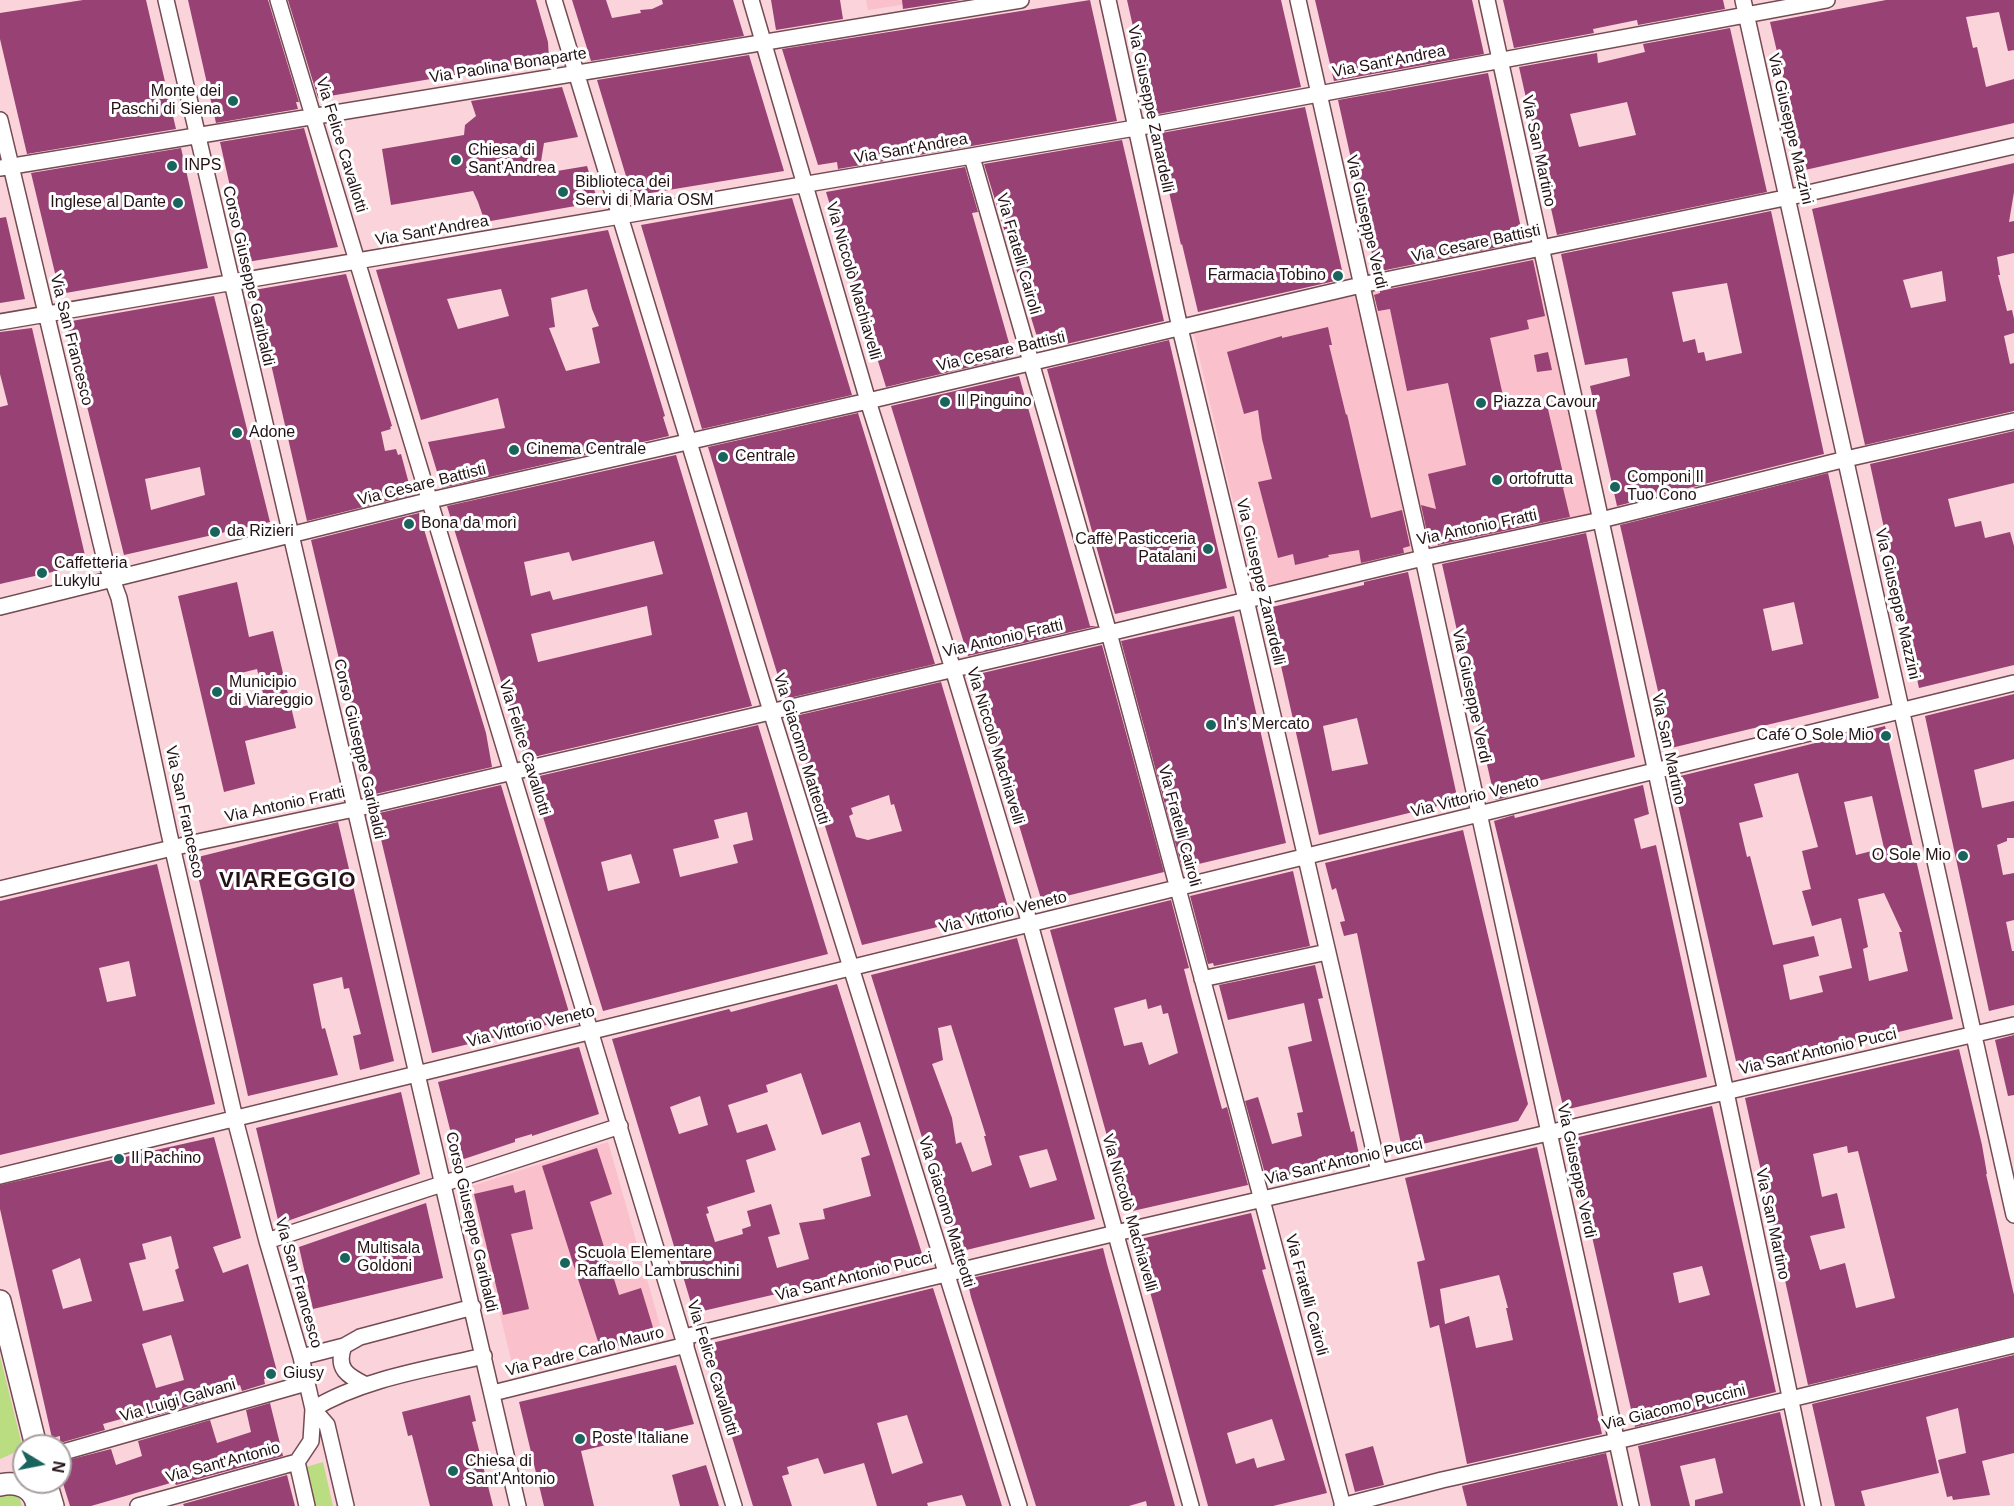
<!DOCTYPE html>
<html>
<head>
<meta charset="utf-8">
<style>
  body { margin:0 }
  #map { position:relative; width:2014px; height:1506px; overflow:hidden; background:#fbd3da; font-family:Arial,sans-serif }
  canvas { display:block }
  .north { position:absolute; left:12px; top:1434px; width:60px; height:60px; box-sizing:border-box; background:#fff; border:2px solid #a7a0a1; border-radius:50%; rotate:100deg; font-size:16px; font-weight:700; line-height:24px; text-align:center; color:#221115 }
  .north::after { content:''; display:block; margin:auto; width:21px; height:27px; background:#19655e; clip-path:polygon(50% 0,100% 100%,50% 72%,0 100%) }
</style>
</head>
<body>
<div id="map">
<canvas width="2014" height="1506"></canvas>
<div class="north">N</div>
</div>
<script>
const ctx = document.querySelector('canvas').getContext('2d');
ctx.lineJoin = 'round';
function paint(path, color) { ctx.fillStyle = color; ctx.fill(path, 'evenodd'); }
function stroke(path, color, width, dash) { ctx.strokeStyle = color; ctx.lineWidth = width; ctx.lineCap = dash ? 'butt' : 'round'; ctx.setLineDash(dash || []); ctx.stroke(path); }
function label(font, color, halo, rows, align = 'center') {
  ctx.font = font + ' Arial,sans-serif'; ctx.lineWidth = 6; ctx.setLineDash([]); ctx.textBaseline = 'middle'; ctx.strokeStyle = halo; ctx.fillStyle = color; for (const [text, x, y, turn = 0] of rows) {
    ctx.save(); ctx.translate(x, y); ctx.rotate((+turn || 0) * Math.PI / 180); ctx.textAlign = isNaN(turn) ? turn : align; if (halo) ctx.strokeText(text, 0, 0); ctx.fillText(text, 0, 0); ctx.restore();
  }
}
const built = new Path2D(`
  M 866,0 L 933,0 L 868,10 Z
  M 1540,249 L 1601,520 L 1253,588 L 1193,330 Z
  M 608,1142 L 664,1339 L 515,1376 L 469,1187 Z`);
const green = new Path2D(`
  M 0,1356 L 23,1449 L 0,1459 Z
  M 323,1462 L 333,1506 L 316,1506 L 306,1467 Z
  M 18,1493 L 22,1506 L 0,1506 L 0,1496 Z`);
const building = new Path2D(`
  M 83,0 L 146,0 L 176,129 L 27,154 L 0,39 L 0,13 Z
  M 188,0 L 268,0 L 299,102 L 296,102 L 298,109 L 216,123 Z
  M 288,0 L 536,0 L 548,42 L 549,59 L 318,98 Z
  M 572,0 L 606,0 L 612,18 L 641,13 L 640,10 L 652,9 L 663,4 L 662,0 L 733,0 L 744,36 L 591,61 Z
  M 771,0 L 840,0 L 843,19 L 776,30 Z
  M 902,0 L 961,0 L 903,9 Z
  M 1090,0 L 1117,121 L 838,169 L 837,162 L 818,165 L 782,49 Z
  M 1127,0 L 1281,0 L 1301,87 L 1153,115 Z
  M 1315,0 L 1472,0 L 1484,54 L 1334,81 Z
  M 1503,0 L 1723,0 L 1725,9 L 1638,25 L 1637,20 L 1593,29 L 1594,33 L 1514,48 Z
  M 1886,0 L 2014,0 L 2014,50 L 2008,51 L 1999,12 L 1966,17 L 1973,48 L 1977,47 L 1986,87 L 2014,79 L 2014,123 L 1805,170 L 1770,22 Z
  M 1730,28 L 1767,192 L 1557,235 L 1519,67 L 1597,53 L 1598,63 L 1645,52 L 1643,44 ZM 1627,102 L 1636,135 L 1579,147 L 1570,114 Z
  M 749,55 L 784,171 L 632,196 L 597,80 Z
  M 1488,73 L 1524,242 L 1376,272 L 1338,100 Z
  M 562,87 L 578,137 L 544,143 L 539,174 L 587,166 L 598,202 L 485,222 L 478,202 L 473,191 L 391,205 L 382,149 L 464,135 L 465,125 L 476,116 L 471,101 Z
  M 1305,107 L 1344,279 L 1198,312 L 1182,244 L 1181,245 L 1156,134 Z
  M 304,128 L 338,247 L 247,262 L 220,142 Z
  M 1122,140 L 1164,321 L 1041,350 L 984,164 Z
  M 181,148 L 208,268 L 60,294 L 31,173 Z
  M 2014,163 L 2014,192 L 2009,222 L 2014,221 L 2014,253 L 1997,257 L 2000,275 L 1998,275 L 2007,311 L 2012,310 L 2014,319 L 2014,333 L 2004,336 L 2010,364 L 2014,363 L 2014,411 L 1865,445 L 1812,209 ZM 1942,271 L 1946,301 L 1911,308 L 1903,280 Z
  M 965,167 L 978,212 L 972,213 L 1013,357 L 886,387 L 826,192 Z
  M 792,198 L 852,395 L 702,429 L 641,225 Z
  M 1771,211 L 1824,454 L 1617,506 L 1590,386 L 1630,376 L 1627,358 L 1585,365 L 1561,254 ZM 1727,283 L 1742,353 L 1706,361 L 1704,352 L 1698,353 L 1695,339 L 1683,342 L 1672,292 Z
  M 6,217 L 25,299 L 0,303 L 0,218 Z
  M 608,230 L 665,416 L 663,417 L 669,436 L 442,488 L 428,442 L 505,428 L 498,398 L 421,420 L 376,270 ZM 501,289 L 509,316 L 458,329 L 447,299 ZM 587,289 L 592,309 L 599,326 L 592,328 L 600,363 L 566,371 L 549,328 L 555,327 L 551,298 Z
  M 1533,260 L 1545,316 L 1527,320 L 1529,329 L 1490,338 L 1506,409 L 1539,400 L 1541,406 L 1547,405 L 1566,486 L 1563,488 L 1570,517 L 1438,545 L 1437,540 L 1429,542 L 1421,505 L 1436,509 L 1428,474 L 1466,465 L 1448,383 L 1407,391 L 1390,309 L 1378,311 L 1374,295 L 1380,293 L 1380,291 Z
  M 346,274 L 392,426 L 390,427 L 391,429 L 381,432 L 385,451 L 396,449 L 398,455 L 401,454 L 412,495 L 307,521 L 254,290 Z
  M 214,296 L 270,522 L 124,555 L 66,322 ZM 200,467 L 205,495 L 151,510 L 145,479 Z
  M 1328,327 L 1332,345 L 1329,345 L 1346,415 L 1347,414 L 1371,518 L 1402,510 L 1410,546 L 1403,548 L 1404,553 L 1361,563 L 1359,550 L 1328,555 L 1329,557 L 1295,565 L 1293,554 L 1278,558 L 1258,482 L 1272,479 L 1262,439 L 1258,410 L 1244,414 L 1227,352 L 1282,336 L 1282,338 Z
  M 32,328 L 87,564 L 0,584 L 0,407 L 8,405 L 0,374 L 0,332 Z
  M 1169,340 L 1227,588 L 1115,614 L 1047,369 Z
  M 1548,352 L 1552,370 L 1537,372 L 1534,355 Z
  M 1019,376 L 1090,626 L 1097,626 L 968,656 L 891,406 Z
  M 858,413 L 935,664 L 785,699 L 708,447 Z
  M 2014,431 L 2014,483 L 1948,499 L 1955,527 L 1981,521 L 1985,538 L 2010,532 L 2014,546 L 2014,665 L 1919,688 L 1870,464 Z
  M 676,455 L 752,706 L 525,759 L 447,506 ZM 654,541 L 663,574 L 553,600 L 550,591 L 531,596 L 524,562 L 569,552 L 572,561 ZM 647,606 L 652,635 L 538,662 L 531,634 Z
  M 1828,473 L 1879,698 L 1671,748 L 1620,525 ZM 1794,602 L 1803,644 L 1772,651 L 1763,609 Z
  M 419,513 L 486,733 L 492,767 L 371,795 L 311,540 Z
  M 1586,533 L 1635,757 L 1506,789 L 1508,797 L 1495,800 L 1442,564 Z
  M 1408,572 L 1458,801 L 1319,835 L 1268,608 L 1364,585 L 1364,582 ZM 1357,718 L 1368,764 L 1332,771 L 1323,726 Z
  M 237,582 L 249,637 L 273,631 L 296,728 L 245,741 L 255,784 L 224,792 L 178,596 ZM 257,669 L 265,701 L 237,708 L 229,676 Z
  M 1234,616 L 1286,843 L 1182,868 L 1121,641 Z
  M 1102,645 L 1164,872 L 1042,902 L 974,675 Z
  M 941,682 L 1009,910 L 862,945 L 791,717 ZM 889,795 L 891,805 L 894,804 L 902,831 L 868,840 L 856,837 L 849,816 L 853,814 L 851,808 Z
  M 2014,694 L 2014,759 L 1974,770 L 1982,808 L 2014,801 L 2014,838 L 2007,838 L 2007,841 L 1997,845 L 2003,875 L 2014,873 L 2014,920 L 2006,922 L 2012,951 L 2014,951 L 2014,1005 L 1989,1011 L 1925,716 Z
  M 758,725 L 828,954 L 603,1011 L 531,778 ZM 747,812 L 753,840 L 733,845 L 738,863 L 680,877 L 673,849 L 719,838 L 714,820 ZM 631,854 L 640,883 L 608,891 L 601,862 Z
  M 1885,726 L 1953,1019 L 1738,1070 L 1672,778 ZM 1798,773 L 1818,847 L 1802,851 L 1811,889 L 1802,891 L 1812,926 L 1841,918 L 1852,968 L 1819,976 L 1823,992 L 1790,1000 L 1783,965 L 1819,956 L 1814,936 L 1773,945 L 1750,856 L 1747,857 L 1739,823 L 1763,817 L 1754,784 ZM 1872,796 L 1884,848 L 1856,855 L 1844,802 ZM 1884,893 L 1902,932 L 1899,932 L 1908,971 L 1869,981 L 1863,949 L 1868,947 L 1858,899 Z
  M 501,785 L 571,1019 L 432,1053 L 375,814 Z
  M 1643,785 L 1649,814 L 1634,819 L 1641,849 L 1656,845 L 1707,1077 L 1564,1110 L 1494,821 L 1514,815 L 1515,818 Z
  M 338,822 L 394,1061 L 360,1070 L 353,1036 L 361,1034 L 349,988 L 344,989 L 342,977 L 313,984 L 322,1029 L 325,1028 L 338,1075 L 248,1096 L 194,858 Z
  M 1463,830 L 1528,1104 L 1518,1121 L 1402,1149 L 1357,933 L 1344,936 L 1340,922 L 1345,921 L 1336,888 L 1332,890 L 1325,863 Z
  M 157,864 L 215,1104 L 0,1155 L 0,901 ZM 129,961 L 136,996 L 107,1002 L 99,968 Z
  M 1293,871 L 1310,946 L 1214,966 L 1213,963 L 1208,964 L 1190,896 Z
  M 1171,900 L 1189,968 L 1184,969 L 1192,1000 L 1222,1109 L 1227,1107 L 1248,1185 L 1128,1212 L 1050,930 ZM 1146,999 L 1148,1009 L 1161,1005 L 1163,1014 L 1168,1013 L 1178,1053 L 1149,1065 L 1142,1042 L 1124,1046 L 1114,1008 Z
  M 1017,938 L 1095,1219 L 958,1252 L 871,975 ZM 951,1025 L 986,1136 L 984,1136 L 992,1165 L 972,1172 L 961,1142 L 956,1144 L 952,1118 L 932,1064 L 943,1060 L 938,1028 ZM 1047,1149 L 1057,1180 L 1030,1188 L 1019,1156 Z
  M 1315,965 L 1323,998 L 1318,999 L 1351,1132 L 1354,1131 L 1360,1159 L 1267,1181 L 1245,1101 L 1258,1097 L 1272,1144 L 1302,1136 L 1297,1113 L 1303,1112 L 1288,1047 L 1312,1041 L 1304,1003 L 1228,1020 L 1219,985 Z
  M 837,984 L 924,1260 L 694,1313 L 612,1039 L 729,1009 L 731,1012 ZM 801,1073 L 822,1135 L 860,1122 L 870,1155 L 861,1158 L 871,1196 L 823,1209 L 825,1219 L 799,1223 L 809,1259 L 777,1268 L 768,1237 L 780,1234 L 771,1204 L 747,1211 L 751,1226 L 742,1229 L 743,1234 L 715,1242 L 706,1214 L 709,1213 L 707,1207 L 755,1192 L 746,1160 L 776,1150 L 767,1124 L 737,1133 L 728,1105 L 768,1092 L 766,1085 ZM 700,1096 L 708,1125 L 679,1134 L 670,1107 Z
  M 2014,1035 L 2014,1095 L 2008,1096 L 1995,1040 Z
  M 579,1047 L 599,1114 L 532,1136 L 532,1134 L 515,1139 L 515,1142 L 458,1161 L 438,1082 Z
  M 1959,1049 L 1982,1145 L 1987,1174 L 1986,1174 L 2014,1295 L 2014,1336 L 1808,1385 L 1745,1098 ZM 1847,1146 L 1848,1153 L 1858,1151 L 1895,1298 L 1856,1308 L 1845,1263 L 1820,1270 L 1810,1236 L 1845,1228 L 1837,1193 L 1822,1197 L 1813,1154 Z
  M 401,1092 L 420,1174 L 279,1224 L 256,1128 Z
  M 1712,1106 L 1776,1392 L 1635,1427 L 1570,1139 ZM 1702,1266 L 1710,1295 L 1679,1303 L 1673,1273 Z
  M 214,1137 L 241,1238 L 213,1247 L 223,1273 L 248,1264 L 278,1375 L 264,1379 L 265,1384 L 242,1391 L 240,1385 L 203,1396 L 204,1402 L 133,1422 L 132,1416 L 103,1424 L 105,1430 L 60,1443 L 60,1436 L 52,1438 L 0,1209 L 0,1185 ZM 171,1236 L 179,1268 L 175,1270 L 184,1301 L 143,1311 L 129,1263 L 146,1259 L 142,1244 ZM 80,1258 L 92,1301 L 63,1309 L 52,1270 ZM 171,1335 L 184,1380 L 156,1388 L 142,1344 Z
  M 1537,1147 L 1602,1434 L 1467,1464 L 1439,1325 L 1430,1328 L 1417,1262 L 1425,1260 L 1405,1178 ZM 1499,1275 L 1508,1308 L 1506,1308 L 1513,1340 L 1476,1348 L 1469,1316 L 1445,1324 L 1440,1289 Z
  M 597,1148 L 612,1194 L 590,1202 L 619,1295 L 641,1288 L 655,1334 L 601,1351 L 542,1166 Z
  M 513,1185 L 515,1193 L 525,1190 L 533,1229 L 511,1234 L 529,1309 L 503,1315 L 474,1194 Z
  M 426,1203 L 443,1278 L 313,1309 L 299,1247 Z
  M 1251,1213 L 1266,1269 L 1262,1270 L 1327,1493 L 1273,1506 L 1208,1506 L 1136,1240 ZM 1272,1419 L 1285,1460 L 1257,1468 L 1254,1458 L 1236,1464 L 1227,1433 Z
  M 1103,1248 L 1107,1264 L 1175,1506 L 1147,1506 L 1146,1501 L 1129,1506 L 1036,1506 L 971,1297 L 967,1279 Z
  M 933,1288 L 1002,1506 L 966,1506 L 962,1495 L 927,1503 L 928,1506 L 877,1506 L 864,1463 L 824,1474 L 818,1458 L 787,1467 L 789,1474 L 782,1476 L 792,1506 L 753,1506 L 704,1345 ZM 907,1415 L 923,1463 L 892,1474 L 877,1423 Z
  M 2014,1355 L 2014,1453 L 1982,1461 L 1990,1495 L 1953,1500 L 1952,1496 L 1947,1497 L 1938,1460 L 1966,1453 L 1958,1408 L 1926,1417 L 1939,1473 L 1861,1491 L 1865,1506 L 1835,1506 L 1812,1404 Z
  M 676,1365 L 694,1424 L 581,1451 L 594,1506 L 544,1506 L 519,1402 Z
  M 470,1395 L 476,1421 L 472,1422 L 493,1506 L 430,1506 L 412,1435 L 408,1436 L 402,1412 Z
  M 270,1403 L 283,1456 L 176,1485 L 174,1482 L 91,1506 L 70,1506 L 60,1474 L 60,1462 L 111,1449 L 116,1465 L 142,1456 L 138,1441 L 210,1420 L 217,1443 L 251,1432 L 246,1410 Z
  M 1780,1412 L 1801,1506 L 1695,1506 L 1695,1500 L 1723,1493 L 1715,1458 L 1680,1466 L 1690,1506 L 1651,1506 L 1638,1446 Z
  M 1373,1446 L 1384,1485 L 1355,1492 L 1345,1454 Z
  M 1606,1453 L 1618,1506 L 1467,1506 L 1462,1486 Z
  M 706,1465 L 719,1506 L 680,1506 L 672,1475 Z
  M 287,1475 L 295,1506 L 184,1506 L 183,1504 Z`);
const street = new Path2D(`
  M 166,0 L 518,1506
  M 278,0 L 734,1506
  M 554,0 L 771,711 L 1019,1506
  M 751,0 L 868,401 L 953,669 L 1030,924 L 1191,1506
  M 1108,0 L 1180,328 L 1246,600 L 1379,1172
  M 1298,0 L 1423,558 L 1631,1506
  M 1487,0 L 1726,1092 L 1813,1506
  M 1743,0 L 2014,1215
  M 0,120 L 105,560 L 119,598 L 169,833 L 237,1127 L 267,1241 L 301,1357 L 313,1409 L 327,1425 L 346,1506
  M 972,157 L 1109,633 L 1262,1200 L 1343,1506
  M 0,168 L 1021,0
  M 0,322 L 1135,128 L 1827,0
  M 0,607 L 431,500 L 868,401 L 1361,285 L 1804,194 L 2014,146
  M 0,889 L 193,843 L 354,809 L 1109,633 L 1423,558 L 1601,520 L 1846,459 L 2014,421
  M 1202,979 L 1327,952
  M 0,1176 L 2014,683
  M 267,1241 L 620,1126
  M 684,1337 L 1116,1233 L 2014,1025
  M 344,1346 C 335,1369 348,1376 366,1385
  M 301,1357 L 344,1346 L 360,1337 L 473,1307
  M 493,1393 L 686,1345
  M 60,1453 L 306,1383
  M 297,1462 L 307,1506
  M 138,1506 L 297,1462 L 311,1441 L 313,1409 C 362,1379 428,1369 484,1356
  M 1342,1506 L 1442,1480 L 1617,1441 L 2014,1345`);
const secondary = new Path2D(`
  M 0,1301 L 36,1446
  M 46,1482 L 53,1506
  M 0,1485 C 17,1481 34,1487 37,1506`);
const markers = [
  [233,101,6,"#19655e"],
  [456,160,6,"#19655e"],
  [172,166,6,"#19655e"],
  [563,192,6,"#19655e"],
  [178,203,6,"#19655e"],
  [1338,276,6,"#19655e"],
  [945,402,6,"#19655e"],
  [1481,403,6,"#19655e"],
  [237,433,6,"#19655e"],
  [514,450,6,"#19655e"],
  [723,457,6,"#19655e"],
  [1497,480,6,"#19655e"],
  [1615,487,6,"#19655e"],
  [409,524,6,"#19655e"],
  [215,532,6,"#19655e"],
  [1208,549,6,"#19655e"],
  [42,573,6,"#19655e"],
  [217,692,6,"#19655e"],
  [1211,725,6,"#19655e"],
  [1886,736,6,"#19655e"],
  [1963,856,6,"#19655e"],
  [119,1159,6,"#19655e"],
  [345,1258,6,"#19655e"],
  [565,1263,6,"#19655e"],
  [271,1374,6,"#19655e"],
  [580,1439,6,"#19655e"],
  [453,1471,6,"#19655e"]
];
const streetNames = [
  ["Via Sant'Andrea",1389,62,-11],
  ["Via Paolina Bonaparte",508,66,-9],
  ["Via Giuseppe Zanardelli",1150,109,78],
  ["Via Giuseppe Mazzini",1790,129,77],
  ["Via Felice Cavallotti",341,145,73],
  ["Via Sant'Andrea",911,149,-10],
  ["Via San Martino",1538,151,78],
  ["Via Giuseppe Verdi",1366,222,77],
  ["Via Sant'Andrea",432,231,-10],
  ["Via Cesare Battisti",1476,244,-12],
  ["Via Fratelli Cairoli",1018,254,74],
  ["Corso Giuseppe Garibaldi",248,276,77],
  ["Via Niccolò Machiavelli",853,281,74],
  ["Via San Francesco",71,340,76],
  ["Via Cesare Battisti",1001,352,-13],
  ["Via Cesare Battisti",422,485,-14],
  ["Via Antonio Fratti",1477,528,-12],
  ["Via Giuseppe Zanardelli",1260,582,77],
  ["Via Giuseppe Mazzini",1897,604,77],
  ["Via Antonio Fratti",1003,639,-13],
  ["Via Giuseppe Verdi",1471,696,78],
  ["Via Niccolò Machiavelli",995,746,73],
  ["Via Felice Cavallotti",524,748,73],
  ["Corso Giuseppe Garibaldi",359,749,77],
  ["Via Giacomo Matteotti",801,749,73],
  ["Via San Martino",1668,749,78],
  ["Via Vittorio Veneto",1475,797,-14],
  ["Via Antonio Fratti",285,805,-12],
  ["Via San Francesco",184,812,78],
  ["Via Fratelli Cairoli",1179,826,75],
  ["Via Vittorio Veneto",1003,913,-14],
  ["Via Vittorio Veneto",531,1027,-14],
  ["Via Sant'Antonio Pucci",1818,1052,-13],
  ["Via Sant'Antonio Pucci",1344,1162,-13],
  ["Via Giuseppe Verdi",1576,1171,78],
  ["Via Giacomo Matteotti",946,1212,73],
  ["Via Niccolò Machiavelli",1129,1213,74],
  ["Corso Giuseppe Garibaldi",471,1222,77],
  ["Via San Martino",1772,1224,78],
  ["Via Sant'Antonio Pucci",854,1277,-14],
  ["Via San Francesco",298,1283,74],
  ["Via Fratelli Cairoli",1306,1295,75],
  ["Via Padre Carlo Mauro",585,1352,-14],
  ["Via Felice Cavallotti",712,1368,73],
  ["Via Luigi Galvani",178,1401,-16],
  ["Via Giacomo Puccini",1674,1408,-14],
  ["Via Sant'Antonio",223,1463,-15]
];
const poiNames = [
  ["Monte dei",221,92,"right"],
  ["Paschi di Siena",221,110,"right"],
  ["Chiesa di",468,151],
  ["Sant'Andrea",468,169],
  ["INPS",184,166],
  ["Biblioteca dei",575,183],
  ["Servi di Maria OSM",575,201],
  ["Inglese al Dante",166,203,"right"],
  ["Farmacia Tobino",1326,276,"right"],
  ["Il Pinguino",957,402],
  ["Piazza Cavour",1493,403],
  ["Adone",249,433],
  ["Cinema Centrale",526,450],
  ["Centrale",735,457],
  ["Componi Il",1627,478],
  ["Tuo Cono",1627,496],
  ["ortofrutta",1509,480],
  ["Bona da morì",421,524],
  ["da Rizieri",227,532],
  ["Caffè Pasticceria",1196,540,"right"],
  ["Patalani",1196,558,"right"],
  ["Caffetteria",54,564],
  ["Lukylu",54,582],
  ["Municipio",229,683],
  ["di Viareggio",229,701],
  ["In's Mercato",1223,725],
  ["Café O Sole Mio",1874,736,"right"],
  ["O Sole Mio",1951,856,"right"],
  ["Il Pachino",131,1159],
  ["Multisala",357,1249],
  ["Goldoni",357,1267],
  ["Scuola Elementare",577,1254],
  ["Raffaello Lambruschini",577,1272],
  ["Giusy",283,1374],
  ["Poste Italiane",592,1439],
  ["Chiesa di",465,1462],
  ["Sant'Antonio",465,1480]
];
const districtNames = [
  ["VIAREGGIO",288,881]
];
paint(built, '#fac0cb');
paint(green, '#badd82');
paint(building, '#974174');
stroke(street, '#744b53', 18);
stroke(secondary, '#744b53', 24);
stroke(street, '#fff', 15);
stroke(secondary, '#fff', 21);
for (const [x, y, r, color] of markers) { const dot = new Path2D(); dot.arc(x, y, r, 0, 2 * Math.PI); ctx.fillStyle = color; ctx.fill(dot); stroke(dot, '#fff', 2); }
label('16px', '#221115', '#fff', streetNames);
label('16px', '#221115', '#fff', poiNames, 'left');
ctx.letterSpacing = '1.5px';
label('bold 22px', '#221115', '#fff', districtNames);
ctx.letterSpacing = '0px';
</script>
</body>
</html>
